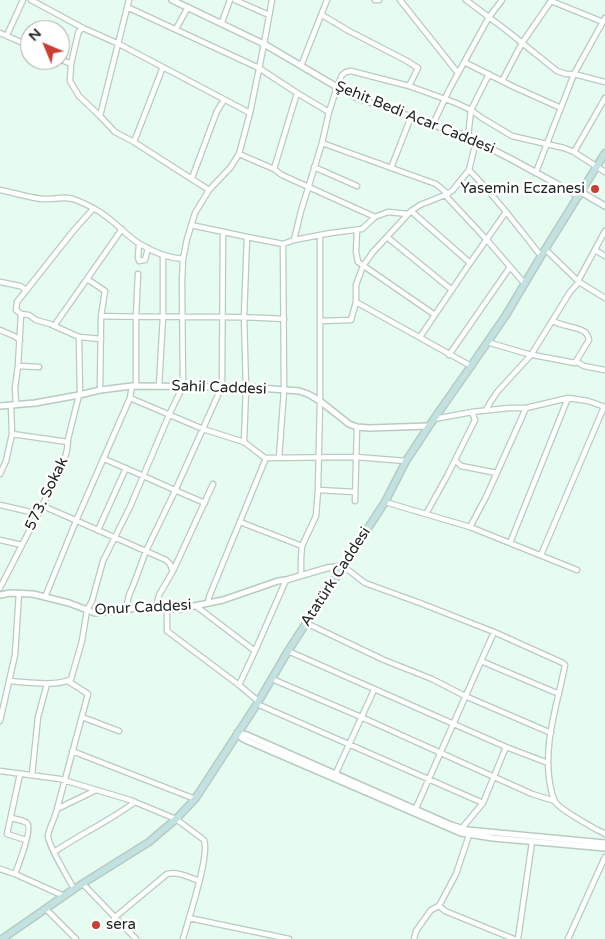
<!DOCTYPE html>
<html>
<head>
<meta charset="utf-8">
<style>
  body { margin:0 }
  #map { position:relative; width:605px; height:939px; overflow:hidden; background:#e7fcf1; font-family:"Varela Round",sans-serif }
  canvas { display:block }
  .north { position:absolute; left:20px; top:20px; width:50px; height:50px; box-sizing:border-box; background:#fff; border:1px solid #a6a9a7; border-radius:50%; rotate:315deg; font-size:14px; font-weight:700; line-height:20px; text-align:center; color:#202824 }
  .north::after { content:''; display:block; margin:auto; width:18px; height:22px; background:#cb3e32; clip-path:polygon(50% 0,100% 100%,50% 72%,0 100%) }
</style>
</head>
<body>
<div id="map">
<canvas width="605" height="939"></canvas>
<div class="north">N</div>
</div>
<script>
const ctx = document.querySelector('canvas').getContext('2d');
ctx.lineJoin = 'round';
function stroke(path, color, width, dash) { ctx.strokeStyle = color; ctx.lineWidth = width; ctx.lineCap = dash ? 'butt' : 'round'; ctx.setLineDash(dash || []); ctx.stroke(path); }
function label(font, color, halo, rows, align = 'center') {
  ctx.font = font + ' "Varela Round",sans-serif'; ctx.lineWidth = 5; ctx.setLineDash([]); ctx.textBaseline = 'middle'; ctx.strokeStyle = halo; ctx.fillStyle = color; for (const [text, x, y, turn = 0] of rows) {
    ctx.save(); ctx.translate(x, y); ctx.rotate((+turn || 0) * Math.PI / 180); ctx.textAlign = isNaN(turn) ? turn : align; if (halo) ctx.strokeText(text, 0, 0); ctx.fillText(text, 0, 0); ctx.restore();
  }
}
const minor = new Path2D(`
  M 31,0 L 83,28
  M 129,0 L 100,116 L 115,132 L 134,142 L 209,190
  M 235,0 L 269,15
  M 375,0 L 379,0
  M 400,0 L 458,73
  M 466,0 L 506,30 L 557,71 L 566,74 L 574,74 L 605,82
  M 551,1 L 603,22
  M 127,7 L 259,68 L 297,93 L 329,112
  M 322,15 L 349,31 L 407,61 L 418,68 L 409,86
  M 222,22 L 230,0
  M 176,29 L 188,7
  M 0,33 L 30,46
  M 7,35 L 23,0
  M 60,59 L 71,64 L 78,34 L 79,31 L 83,28 L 119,44 L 250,113
  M 464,62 L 514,87 L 561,108
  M 71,64 L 70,81 L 79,96 L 100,116
  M 301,66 L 327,0
  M 502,81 L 522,43 L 551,1
  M 297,93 L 274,169 L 282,175 L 375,217
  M 433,124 L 450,88 L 489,17 L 502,0
  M 468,137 L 471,110 L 489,74
  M 134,142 L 163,67
  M 322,143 L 436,184 L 448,194
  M 574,152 L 605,98
  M 239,154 L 274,169
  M 314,167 L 357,186
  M 391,168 L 411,117
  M 469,170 C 496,197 518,227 541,256
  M 536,172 L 574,74 L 605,18
  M 192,178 L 217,111 L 224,100
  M 0,190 C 14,193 28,197 42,199 C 54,200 65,195 76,200 C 86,204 98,210 107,217 C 118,225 128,237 140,244 C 153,252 168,258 183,259
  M 445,195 L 487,240 L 525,284
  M 93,209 L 74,230 L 17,302 L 16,310 L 21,314 L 29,315 L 36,320 L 50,324 L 79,337 L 101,339
  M 411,211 L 470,263
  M 191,225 L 247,237 L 283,244 L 294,240 L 331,233 L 362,229 L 375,217 L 388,212 L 408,214
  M 357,230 L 356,252 L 358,262 L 435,315
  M 387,237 L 452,290
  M 294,240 L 301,211 L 322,143 L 329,112 L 337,87 L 342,75 L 346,72 L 351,71 L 409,86 L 456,103 L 471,110 L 482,118 L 512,136 L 564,148 L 574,152 L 605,172
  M 139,244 L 138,257 L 139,261 L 145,260 L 148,248
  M 545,249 L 578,281
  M 595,250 L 605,256
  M 87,279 L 105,291 L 101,316 L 100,390
  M 578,281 L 605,231
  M 0,282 L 20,286 L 27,290
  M 356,302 L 471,366
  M 101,316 C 162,318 223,315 284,319
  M 320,321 L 351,320 L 356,302 L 356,285 L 363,266 L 373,252 L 411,211 L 420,205 L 445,195 L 452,191 L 469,170 L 476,141
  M 54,326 L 122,229
  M 0,330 L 14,336 L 20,340
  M 79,337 L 80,395
  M 420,337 L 470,263 L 506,212
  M 487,342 L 528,354 L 575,363 L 589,340 C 588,337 588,335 585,332 C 579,327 561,326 553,321
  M 449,355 L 510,267
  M 577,362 L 584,366 L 605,370
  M 18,366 L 39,367
  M 136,386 L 136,317 L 138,274
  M 159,386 L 163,317 L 163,255
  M 130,398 L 203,429 L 244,442 L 265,458 L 356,457 L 406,461
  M 16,404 L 15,388 L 18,366 L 21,314
  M 486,410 L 491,401 L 498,391 L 531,355 L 570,292 L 579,282 L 605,298
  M 434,419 L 472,412 L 509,408 L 526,408 L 568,398 L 588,401 L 605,407
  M 12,434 L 68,442
  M 244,442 L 246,387 L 244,317 L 247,237
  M 279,458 L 284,390 L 283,244
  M 104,459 C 138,473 171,489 205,503
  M 455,460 L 461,466 L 497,473
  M 0,474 L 6,461 L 12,434 L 11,405
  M 318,490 L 355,492
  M 355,501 L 357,427
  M 385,502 L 470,527 L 577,570
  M 0,505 L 39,514
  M 43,506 L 166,560 L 170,564 L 173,571 L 159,595 L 156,607
  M 426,514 L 447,476 L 475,420 L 472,412
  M 240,522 L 302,546
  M 470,527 L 486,497 L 526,408
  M 98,530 L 126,468
  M 0,540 L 22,545
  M 510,543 L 568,398
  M 541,555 L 604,407
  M 343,566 L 365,583 L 420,603 L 494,632 L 563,663 L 565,665 L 564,670 C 556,709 542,749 551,789 C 552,794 553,799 556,803 C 563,811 582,821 592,827 C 596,830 601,831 605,834
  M 173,571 L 213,484
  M 301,575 L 301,558 L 302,546 L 316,516 L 318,490 L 320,401 L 320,235
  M 0,588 L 63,465 L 67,450 L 68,439 L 79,395
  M 45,597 L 76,521 L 130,398 L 132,386
  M 208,603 L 209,597 L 266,458
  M 196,606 L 255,651
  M 126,609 L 129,595 L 133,586 L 146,551 L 175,491 L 222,386 L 223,232
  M 167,609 L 167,631 L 239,685 L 258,701
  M 306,623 L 384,660 L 432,679 L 465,696 L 551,733
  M 288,651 L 506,747 L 548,763
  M 481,661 L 559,694
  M 272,679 L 361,717 L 532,794 L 555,801
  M 9,681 C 24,682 58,687 71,679 L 82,641 L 87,610 L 92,601 L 103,561 L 130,507 L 169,415 L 183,386 L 182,283 L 183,259 L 187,239 L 195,213 L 209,190 L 230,168 L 239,154 L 250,113 L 264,44 L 272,0
  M 239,685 L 255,651 L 286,580
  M 257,704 L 483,803
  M 82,717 L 119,731
  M 0,721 L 15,655 L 19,593
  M 72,751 L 195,799
  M 0,771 L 60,779 L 130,800 L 176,819 L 204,840 C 210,856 188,920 183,939
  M 336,773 L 374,690
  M 20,774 L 7,834 L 26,840
  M 32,775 L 38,717 L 47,684
  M 416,808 L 494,632
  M 57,809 L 88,694 L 68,681
  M 11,818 C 15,819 23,820 27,823 C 33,828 18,866 15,874
  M 462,828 L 483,803 L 506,747
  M 54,852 C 81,834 109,821 135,802
  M 0,869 L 15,874 L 64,896
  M 83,884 L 136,939
  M 74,889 C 69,879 47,844 48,835 C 50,826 55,818 57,809 L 96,790
  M 439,906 L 445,911 L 514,939
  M 46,909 L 76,939
  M 114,918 L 167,874 C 177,871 189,877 199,881
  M 189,918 L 289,939
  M 414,939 L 416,931 L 431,910 L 439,906 L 456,874 L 469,835
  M 518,939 L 532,842
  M 568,939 L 605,857`);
const tertiary = new Path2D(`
  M 172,0 L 264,44 L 337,87 L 355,97 L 468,137 L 511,159 L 579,196
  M 581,192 L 605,206
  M 0,406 L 35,403 L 79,395 L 100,390 L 132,386 L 246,387 L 299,391 L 308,394 L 320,401 L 349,424 L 357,427 L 369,428 L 429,426
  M 0,595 L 10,593 L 33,594 L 69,603 L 95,613 L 119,611 L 148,606 L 167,609 L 180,609 L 223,600 L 278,581 L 286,580 L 327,568 L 343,566
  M 237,733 L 243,739 L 461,833 L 493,838 L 605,848
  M 237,733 L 247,735 L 451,825 L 467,830 L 605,843`);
const secondary = new Path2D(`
  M 2,939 L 74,889 L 149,842 L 176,819 L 195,799 L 257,704 L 288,651 L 385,502 L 406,461 L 429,426 L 471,366 L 506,315 L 541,256 L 605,153`);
const markers = [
  [595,189,5,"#cb3e32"],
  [96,925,5,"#cb3e32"]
];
const streetNames = [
  ["Şehit Bedi Acar Caddesi",415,118,22],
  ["Sahil Caddesi",219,388,2],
  ["573. Sokak",47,494,-64],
  ["Atatürk Caddesi",336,577,-57],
  ["Onur Caddesi",143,608,-3]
];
const poiNames = [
  ["Yasemin Eczanesi",585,189],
  ["sera",106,925,"left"]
];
stroke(minor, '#b7cbc1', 7);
stroke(tertiary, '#b7cbc1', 8);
stroke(secondary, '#b7cbc1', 9);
stroke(minor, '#fff', 4.5);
stroke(tertiary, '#fff', 5);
stroke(secondary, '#c1e2e0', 6);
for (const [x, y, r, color] of markers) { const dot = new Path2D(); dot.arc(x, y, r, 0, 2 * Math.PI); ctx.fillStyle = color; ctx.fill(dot); stroke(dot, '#fff', 2); }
label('15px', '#202824', '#fff', streetNames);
label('15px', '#202824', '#fff', poiNames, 'right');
</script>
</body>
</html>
